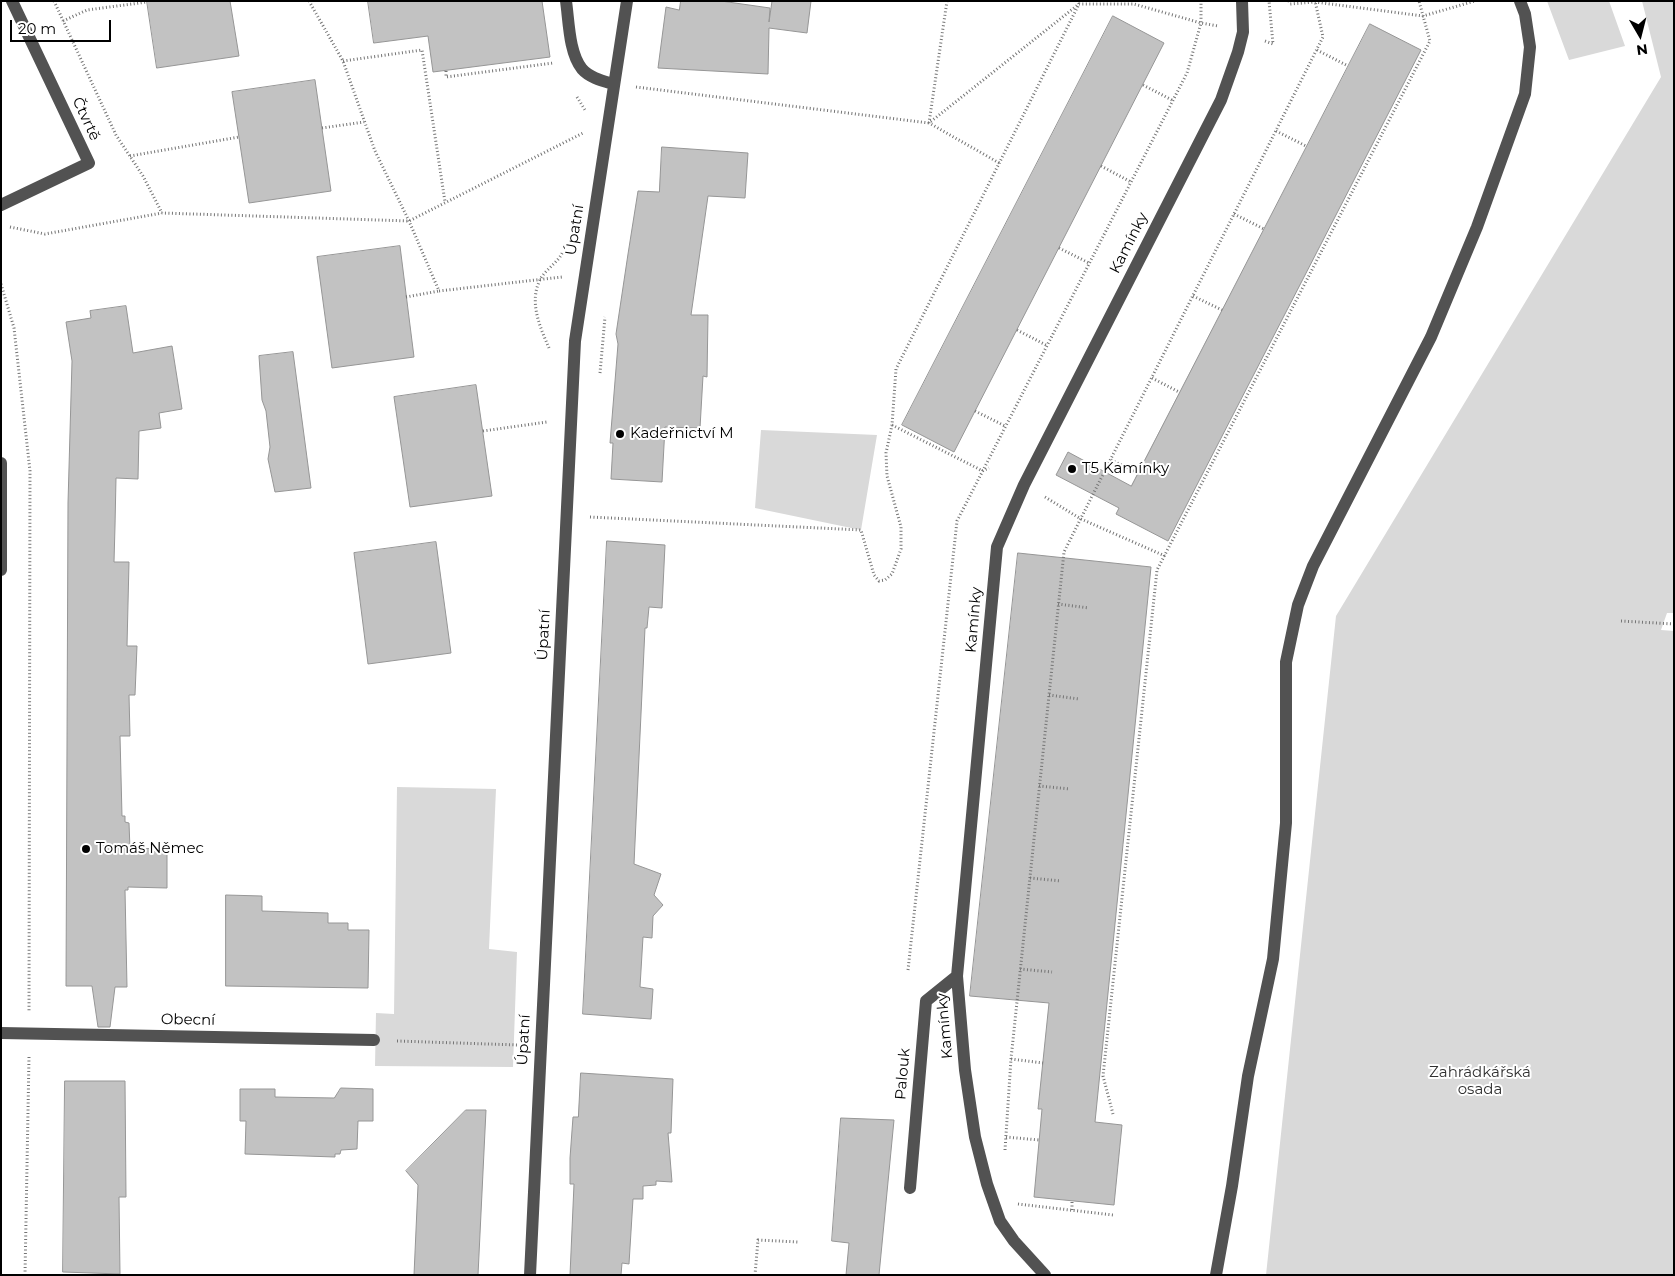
<!DOCTYPE html>
<html>
<head>
<meta charset="utf-8">
<style>
  body { margin:0 }
  #map { position:relative; width:1675px; height:1276px; overflow:hidden; background:#fff; font-family:Montserrat,sans-serif }
  canvas { display:block }
  .frame { position:absolute; inset:0; border:2px solid #000; pointer-events:none }
  .north { position:absolute; left:1615px; top:10px; width:50px; height:50px; -webkit-text-stroke:4px #fff; paint-order:stroke; rotate:172deg; font-size:14px; font-weight:700; line-height:20px; text-align:center; color:#000 }
  .north::after { content:''; display:block; margin:auto; width:18px; height:22px; background:#000; clip-path:polygon(50% 0,100% 100%,50% 72%,0 100%) }
  .scale { position:absolute; left:10px; top:20px; width:101px; height:22px; box-sizing:border-box; border:2px solid #000; border-top:0; padding-left:6px; font-size:15px; line-height:18px; white-space:nowrap; color:#000; -webkit-text-stroke:4px #fff; paint-order:stroke }
</style>
</head>
<body>
<div id="map">
<canvas width="1675" height="1276"></canvas>
<div class="frame"></div>
<div class="north">N</div>
<div class="scale">20 m</div>
</div>
<script>
const ctx = document.querySelector('canvas').getContext('2d');
ctx.lineJoin = 'round';
function paint(path, color) { ctx.fillStyle = color; ctx.fill(path, 'evenodd'); }
function stroke(path, color, width, dash) { ctx.strokeStyle = color; ctx.lineWidth = width; ctx.lineCap = dash ? 'butt' : 'round'; ctx.setLineDash(dash || []); ctx.stroke(path); }
function label(font, color, halo, rows, align = 'center') {
  ctx.font = font + ' Montserrat,sans-serif'; ctx.lineWidth = 4; ctx.setLineDash([]); ctx.textBaseline = 'middle'; ctx.strokeStyle = halo; ctx.fillStyle = color; for (const [text, x, y, turn = 0] of rows) {
    ctx.save(); ctx.translate(x, y); ctx.rotate((+turn || 0) * Math.PI / 180); ctx.textAlign = isNaN(turn) ? turn : align; if (halo) ctx.strokeText(text, 0, 0); ctx.fillText(text, 0, 0); ctx.restore();
  }
}
const green = new Path2D(`
  M 1547,1 L 1609,1 L 1625,46 L 1569,60 Z
  M 1642,1 L 1674,1 L 1674,613 L 1667,613 L 1661,630 L 1674,631 L 1674,1275 L 1266,1275 L 1336,616 L 1661,77 Z
  M 761,430 L 877,435 L 861,530 L 755,508 Z
  M 397,787 L 496,789 L 489,949 L 517,952 L 513,1067 L 375,1066 L 376,1013 L 394,1014 Z`);
const building = new Path2D(`
  M 147,1 L 230,1 L 239,56 L 157,68 Z
  M 368,1 L 542,1 L 550,57 L 433,72 L 428,36 L 374,43 Z
  M 681,1 L 721,1 L 770,8 L 769,22 L 772,1 L 811,1 L 807,33 L 769,28 L 768,74 L 658,68 L 666,7 L 679,10 Z
  M 1113,16 L 1164,43 L 954,452 L 902,425 Z
  M 1370,24 L 1421,50 L 1168,541 L 1116,514 L 1119,508 L 1056,475 L 1068,452 L 1131,486 Z
  M 315,80 L 331,191 L 249,203 L 232,92 Z
  M 662,147 L 748,153 L 745,198 L 708,196 L 691,315 L 708,315 L 707,377 L 703,376 L 700,428 L 665,427 L 662,482 L 611,479 L 613,443 L 610,443 L 618,344 L 616,334 L 628,254 L 638,191 L 659,192 Z
  M 400,246 L 414,357 L 332,368 L 317,257 Z
  M 126,306 L 133,353 L 172,346 L 182,409 L 159,413 L 161,428 L 139,431 L 138,479 L 116,478 L 115,526 L 114,562 L 129,562 L 127,646 L 137,646 L 135,695 L 129,695 L 130,736 L 120,736 L 122,816 L 125,816 L 125,822 L 129,823 L 130,849 L 167,848 L 167,888 L 128,887 L 128,890 L 125,890 L 127,987 L 115,987 L 110,1027 L 98,1027 L 92,986 L 66,986 L 68,503 L 72,361 L 66,322 L 91,318 L 90,311 Z
  M 293,352 L 311,488 L 275,492 L 268,459 L 270,447 L 266,411 L 262,400 L 259,356 Z
  M 476,385 L 492,496 L 410,507 L 394,397 Z
  M 607,541 L 665,545 L 662,608 L 649,607 L 647,628 L 645,628 L 634,864 L 661,874 L 654,895 L 663,905 L 653,916 L 652,938 L 643,937 L 640,987 L 653,989 L 651,1019 L 583,1014 Z
  M 436,542 L 451,653 L 368,664 L 354,553 Z
  M 1018,553 L 1151,567 L 1095,1122 L 1122,1125 L 1114,1205 L 1034,1197 L 1042,1109 L 1038,1109 L 1049,1003 L 970,996 Z
  M 226,895 L 262,896 L 262,911 L 328,913 L 328,923 L 348,923 L 348,930 L 369,930 L 368,988 L 226,986 Z
  M 581,1073 L 673,1079 L 671,1133 L 668,1133 L 672,1182 L 656,1181 L 656,1185 L 643,1186 L 643,1199 L 633,1199 L 629,1264 L 622,1263 L 621,1275 L 570,1275 L 574,1184 L 570,1184 L 570,1158 L 573,1117 L 578,1117 Z
  M 65,1081 L 125,1081 L 126,1197 L 119,1197 L 120,1274 L 63,1272 Z
  M 341,1088 L 373,1089 L 373,1121 L 358,1121 L 357,1149 L 341,1150 L 340,1154 L 335,1154 L 335,1157 L 245,1154 L 246,1121 L 240,1121 L 240,1089 L 275,1089 L 275,1097 L 334,1098 Z
  M 466,1110 L 486,1110 L 478,1275 L 414,1275 L 418,1185 L 406,1171 Z
  M 841,1118 L 894,1120 L 879,1275 L 846,1275 L 849,1243 L 832,1241 Z`);
const path = new Path2D(`
  M 54,1 L 116,135 L 143,176 L 162,213
  M 309,1 L 343,61 L 375,151 L 409,221 L 439,291 L 562,277
  M 947,1 L 929,123 L 1001,164
  M 1289,1 L 1290,4 L 1315,2 L 1423,16 L 1475,1
  M 63,21 L 87,10 L 147,2
  M 1265,41 L 1273,44 L 1269,1
  M 1317,50 L 1348,66
  M 343,61 L 422,50 L 445,202
  M 446,71 L 446,77 L 553,63
  M 1143,85 L 1172,100
  M 636,87 L 929,123 L 1079,4 L 1134,4 L 1201,23 L 1218,26
  M 577,97 L 585,110
  M 322,128 L 364,122
  M 1276,131 L 1306,146
  M 130,156 L 239,137
  M 1101,166 L 1131,182
  M 1234,214 L 1264,229
  M 10,227 L 45,234 L 162,213 L 409,221 L 583,133
  M 1059,248 L 1089,263
  M 1,284 L 14,328 L 30,471 L 29,1011
  M 1193,296 L 1222,310
  M 406,297 L 439,291
  M 1017,330 L 1046,345
  M 549,348 C 540,327 528,301 541,278 C 547,268 559,262 563,251
  M 600,373 L 605,317
  M 1152,378 L 1179,392
  M 975,411 L 1005,426
  M 892,425 L 977,468 L 982,471 L 989,468
  M 483,431 L 547,422
  M 1111,460 L 1138,473
  M 1045,497 L 1081,519 L 1165,556
  M 590,517 L 861,530 L 874,575 L 879,581 L 885,580 L 892,574 L 901,549 L 901,527 L 887,476 L 886,453 L 892,425 L 896,369 L 1079,4 L 1078,1
  M 1058,604 L 1089,608
  M 1621,621 L 1674,624
  M 1049,695 L 1079,699
  M 1039,786 L 1070,789
  M 1030,878 L 1061,881
  M 1020,969 L 1052,972
  M 908,970 L 957,521 L 1187,73 L 1201,23 L 1201,1
  M 397,1041 L 518,1045
  M 1011,1059 L 1043,1063
  M 1113,1114 L 1103,1076 L 1157,570 L 1430,41 L 1419,1
  M 1006,1137 L 1039,1140
  M 1005,1150 L 1011,1059 L 1064,552 L 1323,37 L 1315,1
  M 1018,1204 L 1113,1215
  M 1072,1210 L 1072,1201
  M 25,1275 L 29,1057
  M 755,1275 L 758,1240 L 798,1242`);
const minor = new Path2D(`
  M 566,1 C 569,22 569,53 582,69 C 590,78 603,81 613,84
  M 1,205 L 89,163 L 12,1
  M 1,463 L 1,570
  M 1,1033 L 374,1040
  M 910,1188 L 926,1001 L 957,976
  M 530,1275 L 575,341 L 627,1
  M 1045,1275 L 1014,1241 L 1000,1221 L 987,1184 L 975,1137 L 965,1070 L 957,976 L 997,547 L 1024,485 L 1221,100 L 1238,52 L 1243,32 L 1242,1
  M 1216,1275 L 1232,1186 L 1248,1076 L 1273,959 L 1286,823 L 1286,662 L 1298,605 L 1313,566 L 1431,337 L 1477,227 L 1525,94 L 1530,47 L 1525,14 L 1520,1`);
const markers = [
  [620,434,5,"#000"],
  [1072,469,5,"#000"],
  [86,849,5,"#000"]
];
const streetNames = [
  ["Čtvrtě",86,119,65],
  ["Úpatní",575,230,-81],
  ["Kamínky",1129,243,-63],
  ["Kamínky",974,620,-85],
  ["Úpatní",544,635,-87],
  ["Obecní",188,1020,1],
  ["Kamínky",945,1026,-95],
  ["Úpatní",524,1040,-87],
  ["Palouk",903,1074,-85]
];
const poiNames = [
  ["Kadeřnictví M",630,434],
  ["T5 Kamínky",1082,469],
  ["Tomáš Němec",96,849]
];
const parkNames = [
  ["Zahrádkářská",1480,1073],
  ["osada",1480,1090]
];
paint(green, '#d9d9d9');
paint(building, '#c2c2c2');
stroke(building, '#969696', 1);
stroke(path, '#747474', 3, [1, 2.5]);
stroke(minor, '#525252', 12);
for (const [x, y, r, color] of markers) { const dot = new Path2D(); dot.arc(x, y, r, 0, 2 * Math.PI); ctx.fillStyle = color; ctx.fill(dot); stroke(dot, '#fff', 2); }
label('15px', '#000', '#fff', streetNames);
label('15px', '#000', '#fff', poiNames, 'left');
label('15px', '#303030', '#fff', parkNames);
</script>
</body>
</html>
